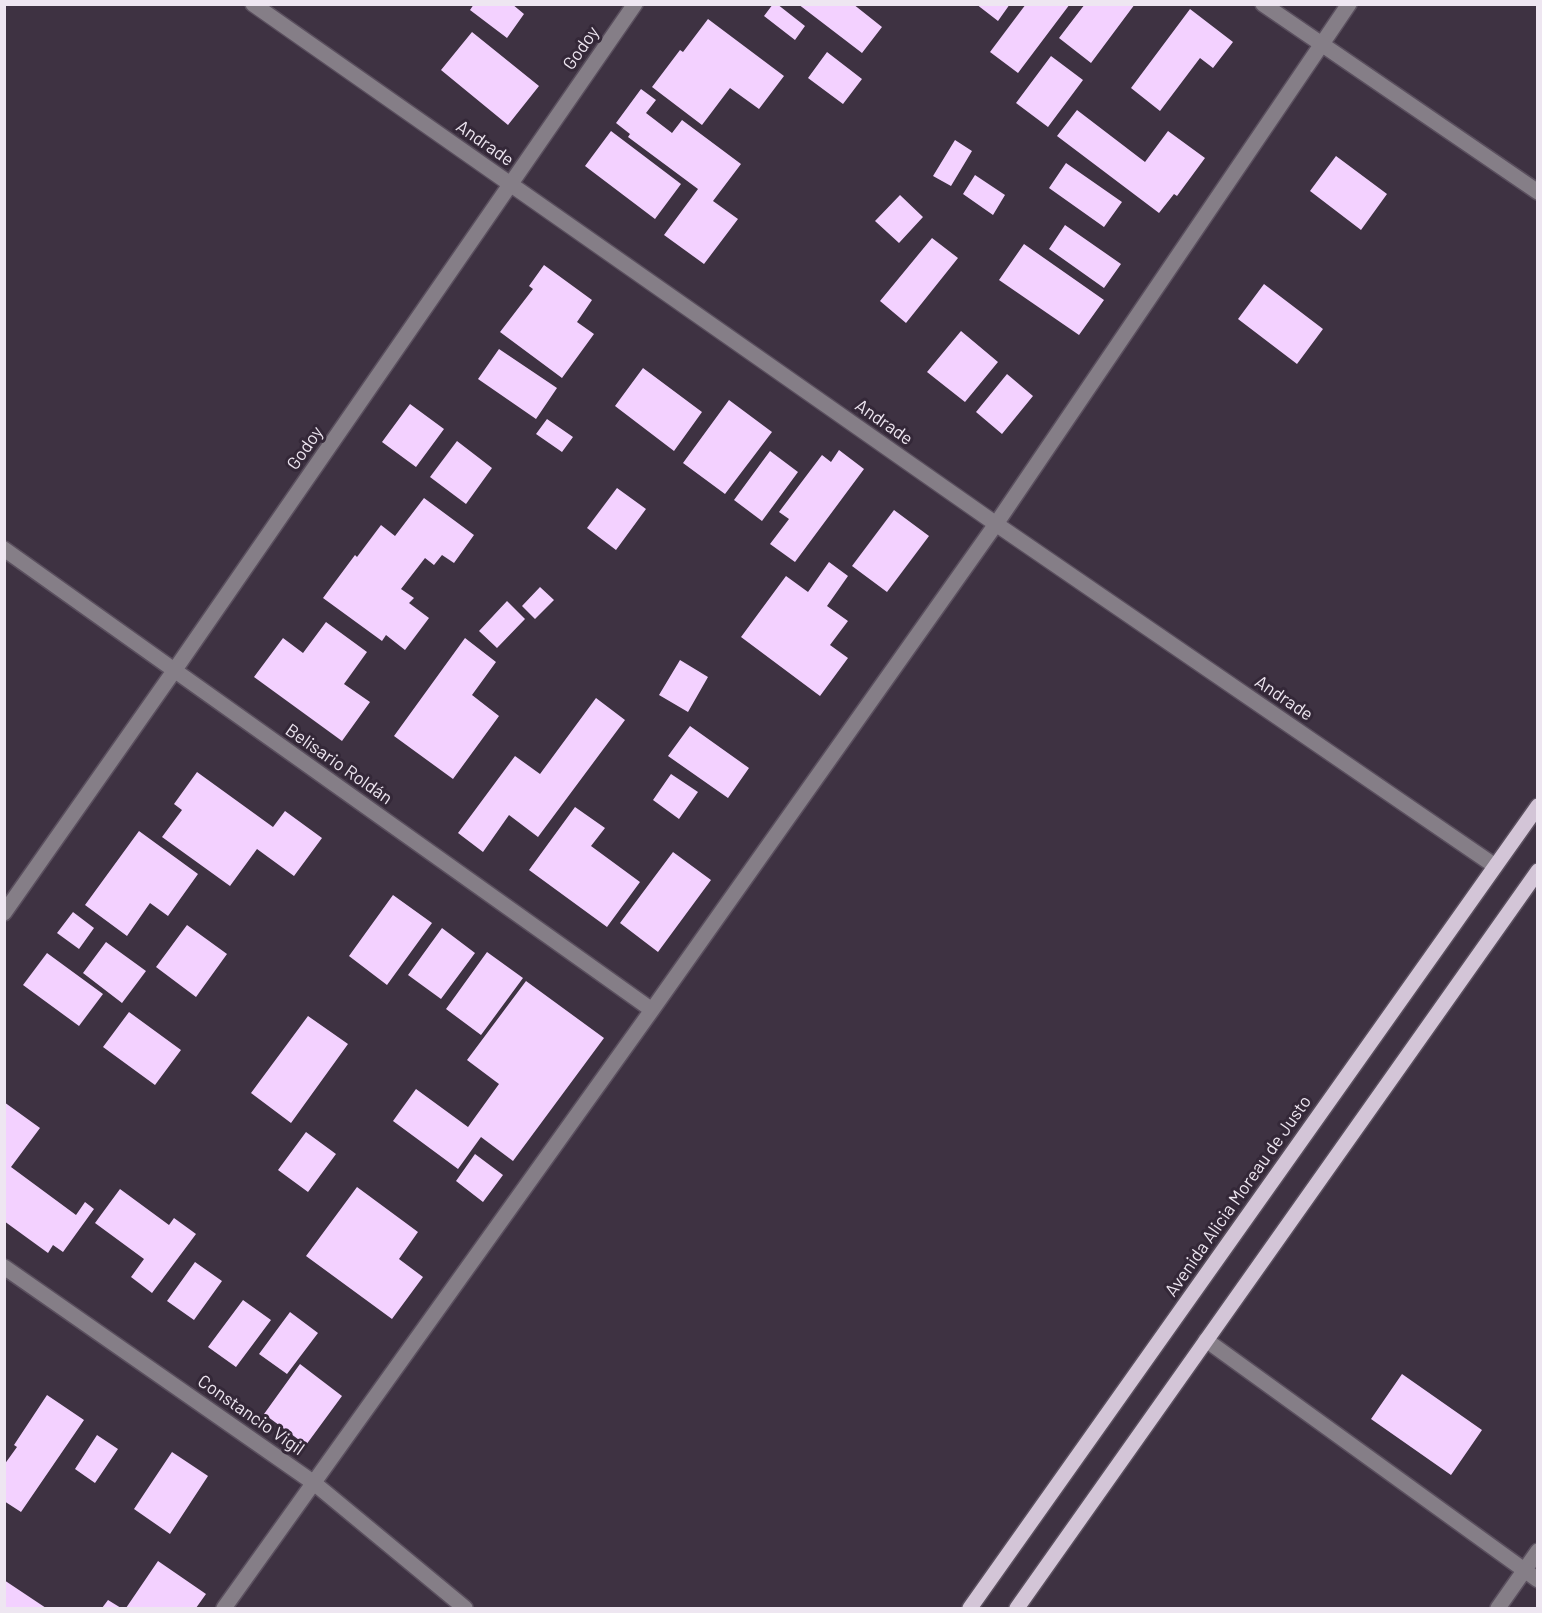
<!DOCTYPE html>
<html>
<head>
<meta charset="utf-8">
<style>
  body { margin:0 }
  #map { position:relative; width:1542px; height:1613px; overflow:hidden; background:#3e3242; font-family:Barlow,sans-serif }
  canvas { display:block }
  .frame { position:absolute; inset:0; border:6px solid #eee6f1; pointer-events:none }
</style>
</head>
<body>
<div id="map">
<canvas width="1542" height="1613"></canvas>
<div class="frame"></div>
</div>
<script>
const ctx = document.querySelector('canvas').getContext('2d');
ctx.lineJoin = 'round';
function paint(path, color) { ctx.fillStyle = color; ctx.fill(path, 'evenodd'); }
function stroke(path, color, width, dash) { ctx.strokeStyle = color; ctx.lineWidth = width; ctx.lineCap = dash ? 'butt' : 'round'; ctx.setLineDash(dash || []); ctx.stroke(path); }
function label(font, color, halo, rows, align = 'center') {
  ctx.font = font + ' Barlow,sans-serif'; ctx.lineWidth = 6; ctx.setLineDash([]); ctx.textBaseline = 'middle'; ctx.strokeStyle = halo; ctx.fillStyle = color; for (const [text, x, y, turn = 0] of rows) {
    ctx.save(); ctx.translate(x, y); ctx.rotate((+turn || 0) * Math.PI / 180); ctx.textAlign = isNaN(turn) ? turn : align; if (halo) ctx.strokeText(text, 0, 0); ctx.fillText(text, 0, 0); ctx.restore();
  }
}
const building = new Path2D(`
  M 474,4 L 512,4 L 524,14 L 507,38 L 470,10 Z
  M 773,4 L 777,4 L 805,26 L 795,40 L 764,16 Z
  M 798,4 L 853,4 L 882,27 L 862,53 Z
  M 976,4 L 1010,4 L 998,21 Z
  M 1026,4 L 1070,4 L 1018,73 L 990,52 Z
  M 1085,4 L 1135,4 L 1091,63 L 1059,38 Z
  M 1190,9 L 1233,42 L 1213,68 L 1200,58 L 1160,111 L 1131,88 Z
  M 708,19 L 784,76 L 759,109 L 730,88 L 702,125 L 652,87 L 680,50 L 683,52 Z
  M 472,32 L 539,86 L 508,125 L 441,70 Z
  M 827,52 L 862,79 L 843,104 L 808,78 Z
  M 1051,56 L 1083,80 L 1048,127 L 1016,103 Z
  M 641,89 L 656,100 L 646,113 L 672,133 L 682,120 L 741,164 L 713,201 L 738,219 L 704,264 L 664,235 L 698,189 L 628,137 L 630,134 L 616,123 Z
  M 1077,110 L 1145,162 L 1168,131 L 1205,158 L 1177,196 L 1174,194 L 1159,213 L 1057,136 Z
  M 611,131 L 681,184 L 655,219 L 585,166 Z
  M 955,140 L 972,151 L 951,186 L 933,176 Z
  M 1336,156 L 1387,194 L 1361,230 L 1310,191 Z
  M 1066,163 L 1122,202 L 1104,227 L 1049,188 Z
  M 975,175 L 1005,195 L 993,215 L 963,194 Z
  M 900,195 L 923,217 L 899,243 L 875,221 Z
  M 1065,225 L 1121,264 L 1104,288 L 1049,249 Z
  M 932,238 L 958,258 L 906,323 L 880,301 Z
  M 1024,244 L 1104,300 L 1079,335 L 999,280 Z
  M 544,265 L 592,300 L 577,322 L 594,334 L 562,378 L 500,332 L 533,289 L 529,286 Z
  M 1264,284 L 1323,329 L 1297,364 L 1238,319 Z
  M 961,331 L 998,362 L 965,402 L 927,372 Z
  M 499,349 L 557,388 L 536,419 L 478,379 Z
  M 643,368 L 702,412 L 674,451 L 615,406 Z
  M 1007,374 L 1033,396 L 1002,434 L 976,412 Z
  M 729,400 L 772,432 L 725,494 L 683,463 Z
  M 410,404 L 444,429 L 416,467 L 382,442 Z
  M 547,419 L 573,437 L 562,452 L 536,434 Z
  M 457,441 L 492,468 L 466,504 L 430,477 Z
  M 839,450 L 864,469 L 795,562 L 770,544 L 789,519 L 779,512 L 822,455 L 831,462 Z
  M 770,451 L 798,472 L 762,521 L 734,500 Z
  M 617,488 L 646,509 L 616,550 L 587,528 Z
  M 424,498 L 474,535 L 454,563 L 442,555 L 434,565 L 425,558 L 401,589 L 414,598 L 409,603 L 429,618 L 405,650 L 386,635 L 382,641 L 323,598 L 355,555 L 357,557 L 381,525 L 395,536 Z
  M 894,510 L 929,536 L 887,592 L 852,566 Z
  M 829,562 L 848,576 L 827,606 L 848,621 L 830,645 L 848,658 L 820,696 L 741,637 L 786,576 L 808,592 Z
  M 540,587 L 554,600 L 535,619 L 522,606 Z
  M 507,601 L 525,619 L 497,648 L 479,631 Z
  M 326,622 L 367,652 L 344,684 L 370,702 L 342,741 L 254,677 L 283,638 L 303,653 Z
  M 465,638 L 496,662 L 472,695 L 499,716 L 453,779 L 394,736 Z
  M 680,660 L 708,677 L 688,712 L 659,695 Z
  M 596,698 L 625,720 L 538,837 L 509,815 L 483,852 L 458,833 L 515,756 L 540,774 Z
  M 690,726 L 749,768 L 728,798 L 668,756 Z
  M 197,772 L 273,827 L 285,811 L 322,838 L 294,876 L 257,849 L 230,886 L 162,837 L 182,810 L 174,804 Z
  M 671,774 L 698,792 L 679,819 L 653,800 Z
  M 575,807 L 605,828 L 591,846 L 640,882 L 607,927 L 529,870 Z
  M 139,831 L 198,874 L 168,916 L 150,903 L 127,936 L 85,905 Z
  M 673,852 L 711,880 L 658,952 L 620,923 Z
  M 393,895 L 432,923 L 387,985 L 349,956 Z
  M 73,912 L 94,928 L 79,949 L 57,933 Z
  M 187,925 L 227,954 L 196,997 L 156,967 Z
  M 442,928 L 475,953 L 441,999 L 408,975 Z
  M 106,942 L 146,971 L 122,1003 L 83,973 Z
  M 487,952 L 523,978 L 481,1035 L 446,1009 Z
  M 47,953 L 103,994 L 79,1026 L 23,985 Z
  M 526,981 L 604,1038 L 513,1161 L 481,1137 L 458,1169 L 393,1121 L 416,1089 L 468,1127 L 499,1084 L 467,1060 Z
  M 129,1012 L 181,1050 L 155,1085 L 103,1047 Z
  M 308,1016 L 348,1044 L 291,1123 L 251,1093 Z
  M 4,1102 L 40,1128 L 11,1167 L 76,1215 L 85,1202 L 94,1209 L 63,1252 L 53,1245 L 48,1253 L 4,1221 Z
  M 306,1132 L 336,1154 L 308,1192 L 278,1170 Z
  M 475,1154 L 503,1175 L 483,1202 L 456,1181 Z
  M 357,1187 L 418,1232 L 399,1259 L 423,1277 L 392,1319 L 306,1256 Z
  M 120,1189 L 169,1225 L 174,1218 L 196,1234 L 152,1293 L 131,1277 L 144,1259 L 95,1223 Z
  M 195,1262 L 222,1281 L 194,1320 L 167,1301 Z
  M 243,1300 L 271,1320 L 236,1367 L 208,1347 Z
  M 290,1312 L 318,1333 L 287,1374 L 259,1354 Z
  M 300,1364 L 342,1396 L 306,1445 L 264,1414 Z
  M 1402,1374 L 1482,1430 L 1451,1475 L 1371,1419 Z
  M 47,1395 L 84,1420 L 21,1512 L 4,1501 L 4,1465 L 17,1447 L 14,1445 Z
  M 97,1435 L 118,1449 L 95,1483 L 75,1469 Z
  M 172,1452 L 208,1476 L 170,1534 L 134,1509 Z
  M 158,1561 L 206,1594 L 196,1608 L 126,1608 Z
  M 4,1580 L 46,1608 L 4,1608 Z
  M 108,1600 L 121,1608 L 102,1608 Z`);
const minor = new Path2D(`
  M 253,4 L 996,524 L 1495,866
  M 1263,4 L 1538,192
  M 4,549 L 652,1010
  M 4,913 L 174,671 L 635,4
  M 4,1267 L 314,1483 L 465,1608
  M 1206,1340 L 1538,1580
  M 224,1608 L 652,1010 L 996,524 L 1349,4
  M 1498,1608 L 1538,1551`);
const major = new Path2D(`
  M 970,1608 L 1538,806
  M 1017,1608 L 1538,871`);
const streetNames = [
  ["Godoy",581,48,-55],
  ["Andrade",485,143,35],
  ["Andrade",884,422,35],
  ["Godoy",305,448,-55],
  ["Andrade",1284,698,34],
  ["Belisario Roldán",339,764,35],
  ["Avenida Alicia Moreau de Justo",1238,1196,-55],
  ["Constancio Vigil",251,1415,35]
];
paint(building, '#f3d1ff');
stroke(minor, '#5a4f5e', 18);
stroke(major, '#5a4f5e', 18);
stroke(minor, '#857e87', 15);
stroke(major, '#d3c5d7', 15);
label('18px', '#eee6f1', '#342838', streetNames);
</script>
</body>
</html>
